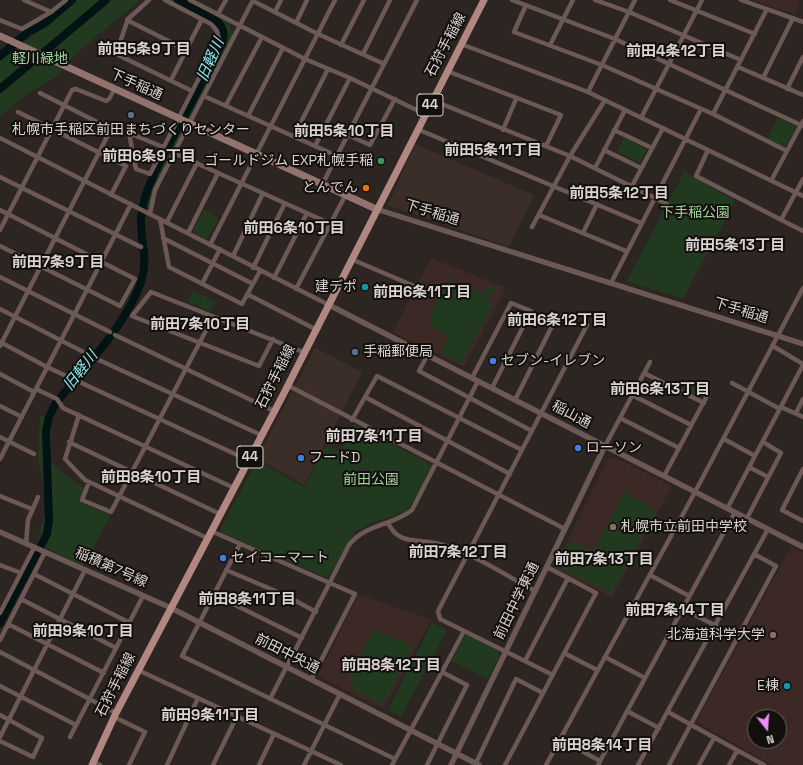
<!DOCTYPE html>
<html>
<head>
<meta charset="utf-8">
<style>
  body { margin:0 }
  #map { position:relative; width:803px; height:765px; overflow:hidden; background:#2d2522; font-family:"Space Grotesk",sans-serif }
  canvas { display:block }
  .north { position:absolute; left:747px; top:709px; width:40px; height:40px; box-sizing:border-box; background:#120f0d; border:1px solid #625e5c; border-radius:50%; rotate:163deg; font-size:11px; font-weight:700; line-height:16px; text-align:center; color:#d9d4d2 }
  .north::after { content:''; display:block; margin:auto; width:14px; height:18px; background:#ee8cf8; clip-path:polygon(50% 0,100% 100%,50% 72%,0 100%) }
</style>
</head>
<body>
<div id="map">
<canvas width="803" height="765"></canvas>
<div class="north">N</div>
</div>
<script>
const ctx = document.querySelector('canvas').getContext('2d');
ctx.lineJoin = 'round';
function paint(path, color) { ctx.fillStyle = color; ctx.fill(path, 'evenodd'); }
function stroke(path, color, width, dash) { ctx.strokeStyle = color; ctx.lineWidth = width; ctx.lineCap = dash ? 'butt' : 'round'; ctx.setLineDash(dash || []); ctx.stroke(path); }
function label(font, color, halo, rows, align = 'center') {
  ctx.font = font + ' "Space Grotesk","Noto Sans JP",sans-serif'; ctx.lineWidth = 4; ctx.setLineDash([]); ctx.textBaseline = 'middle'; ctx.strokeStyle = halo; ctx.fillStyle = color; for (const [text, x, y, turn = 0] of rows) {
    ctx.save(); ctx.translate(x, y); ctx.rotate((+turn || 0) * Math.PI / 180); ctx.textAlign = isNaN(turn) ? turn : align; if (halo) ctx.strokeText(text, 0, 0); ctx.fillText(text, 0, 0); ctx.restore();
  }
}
const built = new Path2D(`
  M 415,144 L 534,195 L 509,247 L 388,205 Z
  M 315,348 L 362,372 L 304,485 L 257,458 Z`);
const education = new Path2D(`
  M 753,0 L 800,0 L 795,14 Z
  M 431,258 L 506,288 L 471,354 L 464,366 L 462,366 L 393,332 Z
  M 614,457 L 672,486 L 612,597 L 555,569 L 555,567 L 607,460 Z
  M 791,547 L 803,553 L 803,765 L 773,765 L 696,722 ZM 755,717 L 779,717 L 779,741 L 755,741 Z
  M 359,594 L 431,620 L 384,709 L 320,677 L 319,674 Z`);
const green = new Path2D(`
  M 72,0 L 140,0 L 80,50 L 55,77 L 27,94 L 0,116 L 0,61 L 32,37 Z
  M 168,0 L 189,0 L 228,21 L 233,36 L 153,191 L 150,208 L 138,203 L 220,39 L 217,29 Z
  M 778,117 L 797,127 L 785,147 L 767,139 Z
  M 624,138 L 647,149 L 640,163 L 617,152 Z
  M 684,172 L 735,201 L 683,299 L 627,281 Z
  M 204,210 L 219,218 L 206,240 L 193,231 Z
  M 449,280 L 483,294 L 488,285 L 495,288 L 488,302 L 493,304 L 462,363 L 440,352 L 448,339 L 446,334 L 431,326 L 428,319 Z
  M 193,291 L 215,301 L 210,311 L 188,302 Z
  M 687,380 L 706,391 L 703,398 L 701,398 L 682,389 Z
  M 40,415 L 51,419 L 51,463 L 84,489 L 80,503 L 111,515 L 83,566 L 37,543 L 47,505 L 38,458 Z
  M 354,424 L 432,465 L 416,497 L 405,512 L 368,524 L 355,532 L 328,578 L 222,533 L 221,528 L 257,461 L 304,487 L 326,445 L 340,452 Z
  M 624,492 L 656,510 L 613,591 L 609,592 L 558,568 L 571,540 L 593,552 Z
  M 432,623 L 446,630 L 446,632 L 401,716 L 390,711 L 389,708 Z
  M 374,630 L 413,646 L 385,701 L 378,702 L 355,690 L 349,675 Z
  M 468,635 L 498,651 L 499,657 L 488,679 L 451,661 L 465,636 Z`);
const river = new Path2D(`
  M 178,0 L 218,22 C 224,29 225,35 222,44 L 184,117
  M 0,56 L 28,32 L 44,24 L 72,0
  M 0,89 L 106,0
  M 0,623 L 47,534 L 49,520 L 46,431 L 49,417 L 56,403 C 84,369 127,323 141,282 C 149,257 140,242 141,219 C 142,190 167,149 180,124`);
const minor = new Path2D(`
  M 24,0 L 51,12
  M 149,0 L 128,19 L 116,54 L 192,91
  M 190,0 L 305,59 L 350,78 L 425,114
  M 512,0 L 615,39 L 803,126
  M 595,0 L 629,12 L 741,60
  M 670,0 L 755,34
  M 741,0 L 803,22
  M 253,1 L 318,34 L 384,64
  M 526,5 L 514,32 L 602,65 L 713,114 L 787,151
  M 275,12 L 281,0
  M 218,14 L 226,0
  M 0,20 L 22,29 L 51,12 L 66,0
  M 127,20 L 186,50
  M 296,23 L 307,0
  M 461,44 L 588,92 L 803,196
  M 341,45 L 364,0
  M 550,45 L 573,0
  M 363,54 L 390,0
  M 738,67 L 803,95
  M 447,71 L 561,115 L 546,146
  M 763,78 L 793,18
  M 171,80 L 202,19
  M 787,89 L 803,57
  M 588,92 L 635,0
  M 204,96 L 337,156
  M 432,100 L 570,156 L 667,204
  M 226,105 L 262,37
  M 18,112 L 126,166 L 111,195
  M 713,114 L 767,9
  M 248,116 L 283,48
  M 641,118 L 702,0
  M 417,129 L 641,223
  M 503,130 L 516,99
  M 614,130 L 652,148
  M 348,135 L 370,145 L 395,99
  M 294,136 L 328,69
  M 0,138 L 327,304
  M 315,146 L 350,78
  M 163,147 L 129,133 L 136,169 L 150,174 C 173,129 196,84 219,39 L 217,31 L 211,24 L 165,0
  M 604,150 L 641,168
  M 708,150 L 696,176 L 803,231
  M 174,153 L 331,224
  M 595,168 L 625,110
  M 0,177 L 141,247
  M 771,181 L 803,121
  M 322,185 L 417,0
  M 632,186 L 663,128
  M 0,210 L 135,279 L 120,306 L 0,246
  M 150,214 L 155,190 L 253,0
  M 539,215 L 626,251
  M 160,219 L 169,267 L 242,304 L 260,271
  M 781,220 L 803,179
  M 167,222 L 197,163
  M 532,227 L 570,156 L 605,100
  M 0,230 L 72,90 L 76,89 L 106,101 L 109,99 L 114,90
  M 188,233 L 218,173
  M 583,233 L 597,204
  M 163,238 L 253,284
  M 210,245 L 335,0
  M 233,256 L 263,193
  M 351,259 L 414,286
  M 253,268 L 285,203
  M 0,277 L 110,332
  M 274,278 L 307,213
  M 611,283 L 701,109
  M 202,284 L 220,249
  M 296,289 L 345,196
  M 247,294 L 315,329
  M 0,309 L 97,359 L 261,435
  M 115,335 L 274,411
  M 273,339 L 259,366 L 132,316 L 151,292 L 303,352
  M 0,342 L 47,367 L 248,460
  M 0,346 L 111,129 L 40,93
  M 773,346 L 803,364
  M 427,356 L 419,371 L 532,431
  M 644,373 L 704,403
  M 0,374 L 34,392
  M 472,378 L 511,303 L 531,311 L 492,388
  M 732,383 L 780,409
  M 287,385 L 565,529
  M 36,389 L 57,399 L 63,408 L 234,488
  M 632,395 L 691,425
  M 365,397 L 377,376 L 522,450
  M 515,400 L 558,314
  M 0,406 L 22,417
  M 781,407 L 803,417
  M 796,413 L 803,399
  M 79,415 L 65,459 L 85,480 L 207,538
  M 620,418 L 679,448
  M 352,420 L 365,397 L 510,474
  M 0,437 L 34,454
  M 724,439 L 755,456
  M 69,442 L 220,514
  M 605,446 L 650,362
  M 0,459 L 131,204
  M 749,467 L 768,477
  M 803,469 L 782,510 L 803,521
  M 664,476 L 708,394
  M 89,482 L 82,500 L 111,512 L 213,317
  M 0,496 L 32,509
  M 727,509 L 803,365
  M 747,518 L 781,453 L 763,442
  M 388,523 C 399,546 418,538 439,544 C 471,552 505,575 535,591
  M 211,531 L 355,594 L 311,680
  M 26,544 L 28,520 L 38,497
  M 240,544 L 182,656 L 395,759
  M 0,565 L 21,573
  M 226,570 L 285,595 L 316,612
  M 34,574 L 130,623
  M 650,575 L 689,596
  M 213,594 L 302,638
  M 21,599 L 116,648
  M 683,609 L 738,637
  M 0,613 L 34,548
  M 8,624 L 104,673
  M 0,640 L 45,552
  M 0,652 L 116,713
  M 564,653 L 597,670
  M 605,657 L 645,678
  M 525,661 L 568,578
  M 138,670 L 341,765
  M 553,675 L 440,619 L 438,611 L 587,325
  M 0,686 L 76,725
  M 270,699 L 349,545 C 365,524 392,526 412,510 L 478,381
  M 627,711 L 659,728
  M 668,712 L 764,765
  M 0,715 L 42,738 L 33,757 L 0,741
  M 114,717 L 145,732 L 129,765
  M 0,737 L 85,570
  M 70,737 L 143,596
  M 560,739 L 600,761
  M 94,762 L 100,765
  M 167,765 L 198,698
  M 213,765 L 237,716
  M 259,765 L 274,734
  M 304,765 L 340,694
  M 392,765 L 464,631
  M 427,765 L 467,685 L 442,672
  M 475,765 L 516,679 L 543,693
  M 505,765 L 596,593 L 547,567
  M 546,765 L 695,492 L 803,288
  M 598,765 L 735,512
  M 638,765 L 768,529
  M 669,765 L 776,566 L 754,554
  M 699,765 L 714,738
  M 729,765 L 737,751`);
const tertiary = new Path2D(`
  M 376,209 L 803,344
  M 327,304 L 803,547
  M 0,532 L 171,608 L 479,765
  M 451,765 L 605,446`);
const secondary = new Path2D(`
  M 0,36 L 376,209`);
const primary = new Path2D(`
  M 92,765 L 116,713 L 283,395 L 484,0`);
const markers = [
  [131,115,4,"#5c6f8a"],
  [381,161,4,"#2e9e5b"],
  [366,188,4,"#e8710a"],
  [365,287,4,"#0f9aa8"],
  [355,352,4,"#5c6f8a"],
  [493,361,4,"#3f7fe0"],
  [578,448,4,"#3f7fe0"],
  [301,458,4,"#3f7fe0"],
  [613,527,4,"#8d6e63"],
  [223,558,4,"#3f7fe0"],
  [773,635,4,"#8d6e63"],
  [787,686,4,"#0f9aa8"]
];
const shields = [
  [430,105,26],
  [250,457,26]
];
const shieldNames = [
  ["44",430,105],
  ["44",250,457]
];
const streetNames = [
  ["石狩手稲線",446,45,-62],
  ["下手稲通",136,85,24],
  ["下手稲通",432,213,17],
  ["下手稲通",741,311,17],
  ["石狩手稲線",276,377,-63],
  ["稲山通",571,415,28],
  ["稲積第7号線",111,568,24],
  ["前田中学東通",517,601,-64],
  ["前田中央通",287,654,27],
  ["石狩手稲線",116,685,-63]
];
const parkNames = [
  ["軽川緑地",40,59],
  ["下手稲公園",695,213],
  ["前田公園",371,480]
];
const poiNames = [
  ["札幌市手稲区前田まちづくりセンター",131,130,"center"],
  ["ゴールドジム EXP札幌手稲",373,161,"right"],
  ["とんでん",358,188,"right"],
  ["建デポ",357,287,"right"],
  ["手稲郵便局",363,352],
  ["セブン-イレブン",501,361],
  ["ローソン",586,448],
  ["フードD",309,458],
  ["札幌市立前田中学校",621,527],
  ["セイコーマート",231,558],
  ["北海道科学大学",765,635,"right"],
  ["E棟",779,686,"right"]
];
const neighbourhoodNames = [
  ["前田5条9丁目",144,50],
  ["前田4条12丁目",676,52],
  ["前田5条10丁目",344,132],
  ["前田5条11丁目",493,151],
  ["前田6条9丁目",149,157],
  ["前田5条12丁目",619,194],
  ["前田6条10丁目",294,229],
  ["前田5条13丁目",735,246],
  ["前田7条9丁目",58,263],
  ["前田6条11丁目",422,293],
  ["前田6条12丁目",557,321],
  ["前田7条10丁目",200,325],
  ["前田6条13丁目",660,390],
  ["前田7条11丁目",374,437],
  ["前田8条10丁目",151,478],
  ["前田7条12丁目",458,553],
  ["前田7条13丁目",604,560],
  ["前田8条11丁目",247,600],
  ["前田7条14丁目",675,611],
  ["前田9条10丁目",83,632],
  ["前田8条12丁目",391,666],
  ["前田9条11丁目",210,716],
  ["前田8条14丁目",602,746]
];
const waterNames = [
  ["旧軽川",211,60,-66],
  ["旧軽川",81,371,-52]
];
paint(built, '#3b2d28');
paint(education, '#3c2925');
paint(green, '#213a1f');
stroke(river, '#021313', 8);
stroke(minor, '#6c5854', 4.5);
stroke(tertiary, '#6c5854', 5.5);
stroke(secondary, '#93736e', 7);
stroke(primary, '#b18781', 7);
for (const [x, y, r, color] of markers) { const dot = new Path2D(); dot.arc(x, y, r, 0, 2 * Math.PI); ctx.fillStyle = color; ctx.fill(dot); stroke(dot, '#120f0d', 1.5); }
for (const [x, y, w] of shields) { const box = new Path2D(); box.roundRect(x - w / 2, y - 11, w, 22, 3); ctx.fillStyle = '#120f0d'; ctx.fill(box); stroke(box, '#d9d4d2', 1); }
label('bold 13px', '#d9d4d2', null, shieldNames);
label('14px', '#d9d4d2', '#120f0d', streetNames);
label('14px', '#a1d49d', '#120f0d', parkNames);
label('14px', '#d9d4d2', '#120f0d', poiNames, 'left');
label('bold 15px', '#d9d4d2', '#120f0d', neighbourhoodNames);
label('italic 15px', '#8becef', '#120f0d', waterNames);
</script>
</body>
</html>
